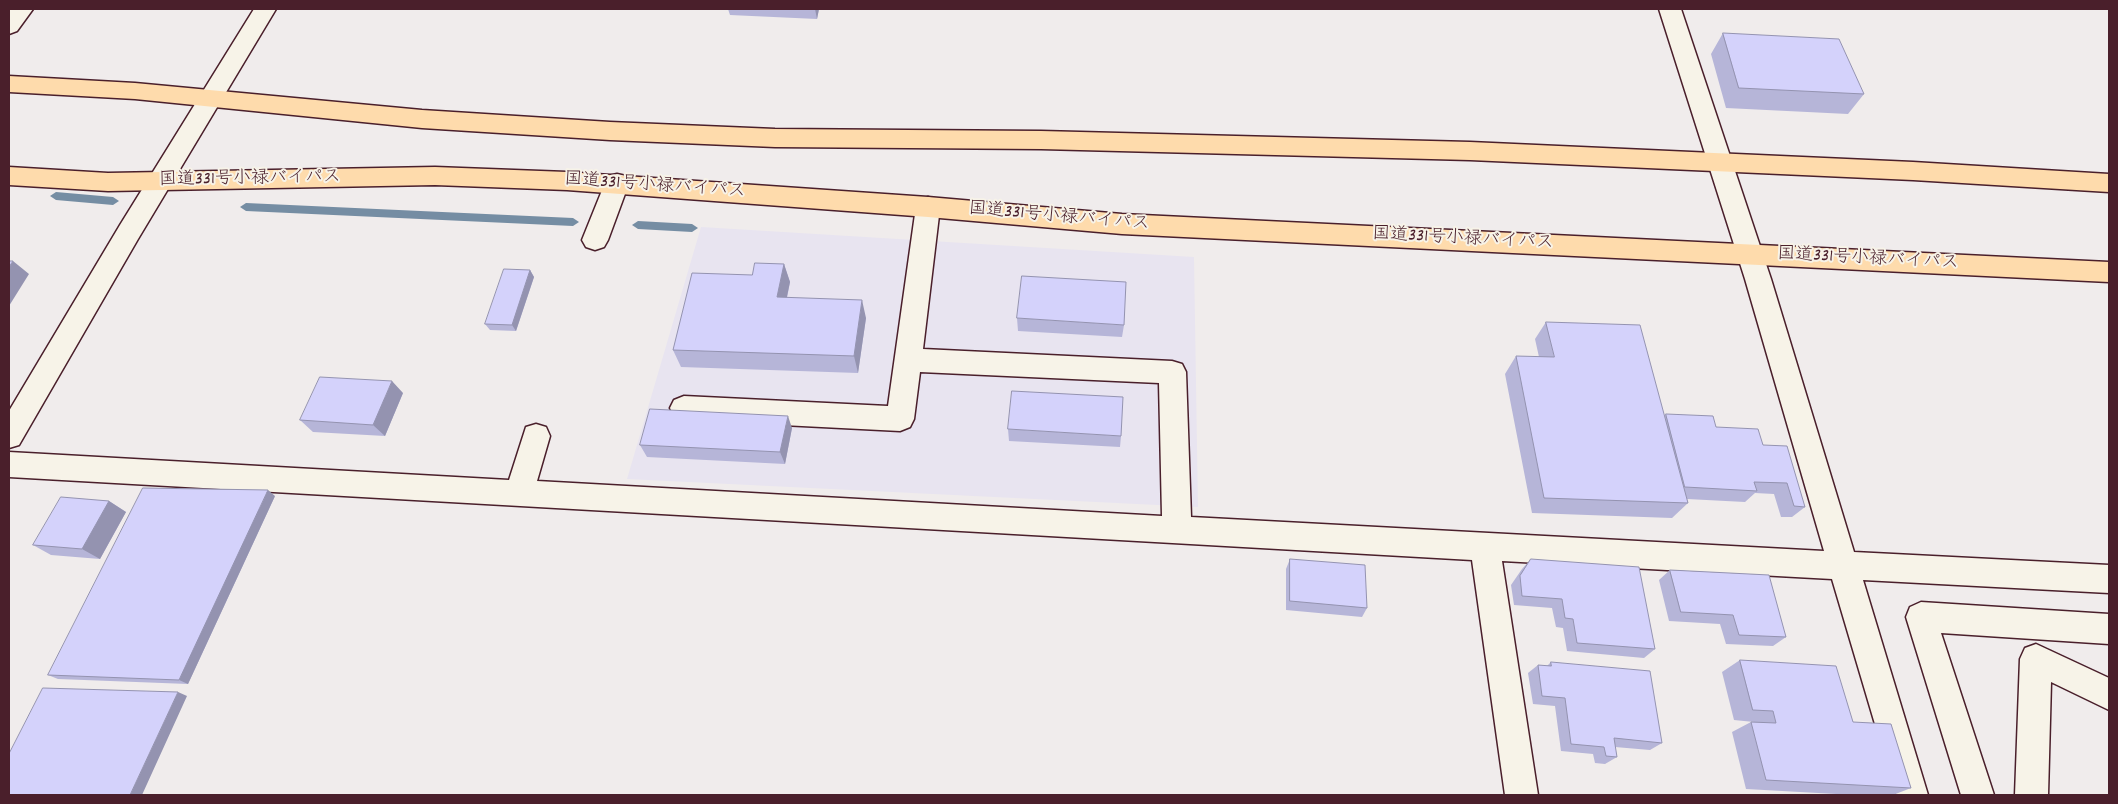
<!DOCTYPE html>
<html>
<head>
<meta charset="utf-8">
<style>
  body { margin:0 }
  #map { position:relative; width:2118px; height:804px; overflow:hidden; background:#f0ecec; font-family:Dekko,sans-serif }
  canvas { display:block }
  .frame { position:absolute; inset:0; border:10px solid #4a1f2b; pointer-events:none }
</style>
</head>
<body>
<div id="map">
<canvas width="2118" height="804"></canvas>
<div class="frame"></div>
</div>
<script>
const ctx = document.querySelector('canvas').getContext('2d');
ctx.lineJoin = 'round';
function paint(path, color) { ctx.fillStyle = color; ctx.fill(path, 'evenodd'); }
function stroke(path, color, width, dash) { ctx.strokeStyle = color; ctx.lineWidth = width; ctx.lineCap = dash ? 'butt' : 'round'; ctx.setLineDash(dash || []); ctx.stroke(path); }
function label(font, color, halo, rows, align = 'center') {
  ctx.font = font + ' Dekko,"Klee One",sans-serif'; ctx.lineWidth = 4; ctx.setLineDash([]); ctx.textBaseline = 'middle'; ctx.strokeStyle = halo; ctx.fillStyle = color; for (const [text, x, y, turn = 0] of rows) {
    ctx.save(); ctx.translate(x, y); ctx.rotate((+turn || 0) * Math.PI / 180); ctx.textAlign = isNaN(turn) ? turn : align; if (halo) ctx.strokeText(text, 0, 0); ctx.fillText(text, 0, 0); ctx.restore();
  }
}
const built = new Path2D(`
  M 701,227 L 1194,257 L 1198,507 L 627,479 Z`);
const stream = new Path2D(`
  M 56,192 L 113,197 L 119,201 L 113,205 L 56,200 L 50,196 Z
  M 246,203 L 573,218 L 579,222 L 573,226 L 246,211 L 240,207 Z
  M 638,221 L 692,224 L 698,228 L 692,232 L 638,229 L 632,225 Z`);
const minor = new Path2D(`
  M 10,9 L 33,9 L 17,31 L 9,34 Z
  M 254,9 L 276,9 L 138,239 L 19,445 L 9,448 L 9,411 L 120,225 Z
  M 1659,9 L 1681,9 L 1771,279 L 1854,552 L 2109,565 L 2109,593 L 1863,580 L 1928,795 L 1896,795 L 1832,579 L 1502,561 L 1538,795 L 1505,795 L 1472,560 L 9,477 L 9,452 L 509,480 L 526,427 L 536,424 L 546,427 L 550,436 L 537,481 L 1162,516 L 1159,383 L 920,372 L 914,419 L 910,427 L 900,431 L 684,420 L 674,416 L 670,408 L 674,400 L 684,396 L 888,406 L 916,207 L 919,200 L 928,197 L 937,200 L 940,207 L 923,349 L 1172,361 L 1182,364 L 1186,372 L 1191,517 L 1824,551 L 1745,279 Z
  M 617,174 L 626,176 L 629,183 L 608,240 L 604,247 L 595,250 L 586,247 L 582,240 L 605,183 L 608,176 Z
  M 1921,602 L 2109,614 L 2109,644 L 1941,633 L 1994,795 L 1961,795 L 1906,617 L 1910,607 Z
  M 2036,644 L 2109,678 L 2109,710 L 2051,682 L 2048,795 L 2015,795 L 2020,659 L 2025,648 Z`);
const highway = new Path2D(`
  M 9,76 L 135,83 L 422,110 L 610,122 L 775,129 L 1041,131 L 1470,142 L 1913,162 L 2109,174 L 2109,192 L 1913,180 L 1470,160 L 1041,149 L 775,147 L 610,140 L 422,128 L 135,99 L 9,92 Z
  M 9,167 L 108,173 L 435,167 L 567,172 L 928,197 L 1122,214 L 2109,262 L 2109,282 L 1122,234 L 928,217 L 567,190 L 435,185 L 108,191 L 9,185 Z`);
const wall = new Path2D(`
  M 378,9 L 408,9 L 408,10 Z
  M 728,9 L 819,9 L 817,19 L 730,15 Z
  M 1723,33 L 1864,94 L 1848,114 L 1726,108 L 1711,54 Z
  M 784,264 L 790,282 L 787,298 L 866,318 L 858,373 L 681,367 L 673,350 L 752,275 Z
  M 530,270 L 534,277 L 516,331 L 490,330 L 485,324 Z
  M 1017,318 L 1124,325 L 1122,337 L 1018,331 Z
  M 1546,322 L 1664,417 L 1666,414 L 1716,427 L 1763,445 L 1805,507 L 1792,517 L 1781,517 L 1774,494 L 1755,493 L 1745,502 L 1687,499 L 1688,503 L 1672,518 L 1532,513 L 1505,374 L 1516,356 L 1539,357 L 1535,339 Z
  M 403,393 L 385,436 L 313,432 L 300,420 Z
  M 792,428 L 785,464 L 647,457 L 640,445 Z
  M 1008,429 L 1121,436 L 1120,447 L 1009,441 Z
  M 275,496 L 188,684 L 58,679 L 48,675 Z
  M 109,501 L 126,512 L 100,559 L 51,555 L 33,545 Z
  M 1290,559 L 1367,608 L 1362,617 L 1286,610 L 1286,569 Z
  M 1531,559 L 1655,649 L 1644,658 L 1567,651 L 1563,628 L 1556,627 L 1552,608 L 1514,605 L 1511,585 L 1522,569 Z
  M 1670,570 L 1786,637 L 1773,646 L 1726,644 L 1720,624 L 1669,621 L 1659,580 Z
  M 1740,660 L 1853,722 L 1911,788 L 1893,795 L 1854,795 L 1746,789 L 1732,732 L 1751,722 L 1754,722 L 1734,720 L 1722,672 Z
  M 1551,662 L 1662,743 L 1650,750 L 1615,747 L 1617,757 L 1605,764 L 1595,763 L 1593,754 L 1561,751 L 1555,706 L 1533,704 L 1528,673 L 1538,665 L 1547,666 Z`);
const shadedWall = new Path2D(`
  M 815,9 L 819,9 L 817,19 Z
  M 13,261 L 29,274 L 9,306 L 9,267 Z
  M 784,264 L 790,282 L 783,315 L 777,297 Z
  M 530,270 L 534,277 L 516,331 L 512,325 Z
  M 862,300 L 866,318 L 858,373 L 854,356 Z
  M 392,381 L 403,393 L 385,436 L 373,425 Z
  M 788,416 L 792,428 L 785,464 L 780,452 Z
  M 268,490 L 275,496 L 188,684 L 179,680 Z
  M 109,501 L 126,512 L 100,559 L 82,549 Z
  M 178,692 L 187,696 L 142,795 L 130,795 Z`);
const building = new Path2D(`
  M 1723,33 L 1839,39 L 1864,94 L 1739,88 Z
  M 9,261 L 13,261 L 9,267 Z
  M 755,263 L 784,264 L 777,297 L 862,300 L 854,356 L 673,350 L 692,273 L 752,275 Z
  M 504,269 L 530,270 L 512,325 L 485,324 Z
  M 1022,276 L 1126,282 L 1124,325 L 1017,318 Z
  M 1546,322 L 1640,325 L 1688,503 L 1544,498 L 1516,356 L 1554,357 Z
  M 320,377 L 392,381 L 373,425 L 300,420 Z
  M 1012,391 L 1123,397 L 1121,436 L 1008,429 Z
  M 650,409 L 788,416 L 780,452 L 640,445 Z
  M 1666,414 L 1713,416 L 1716,427 L 1758,429 L 1763,445 L 1787,446 L 1805,507 L 1794,506 L 1787,483 L 1754,482 L 1757,491 L 1685,487 Z
  M 143,488 L 268,490 L 179,680 L 48,675 Z
  M 61,497 L 109,501 L 82,549 L 33,545 Z
  M 1290,559 L 1365,565 L 1367,608 L 1290,601 Z
  M 1531,559 L 1639,567 L 1655,649 L 1577,643 L 1573,619 L 1565,618 L 1562,599 L 1522,596 L 1520,576 Z
  M 1670,570 L 1769,575 L 1786,637 L 1739,635 L 1733,615 L 1681,612 Z
  M 1740,660 L 1836,666 L 1853,722 L 1891,724 L 1911,788 L 1766,780 L 1751,722 L 1776,723 L 1773,711 L 1753,710 Z
  M 1551,662 L 1650,671 L 1662,743 L 1614,738 L 1617,757 L 1606,756 L 1604,747 L 1571,744 L 1565,698 L 1542,696 L 1538,665 L 1551,666 Z
  M 43,688 L 178,692 L 130,795 L 9,795 L 9,754 Z`);
const streetNames = [
  ["国道331号小禄バイパス",250,180,-1],
  ["国道331号小禄バイパス",655,187,4],
  ["国道331号小禄バイパス",1059,218,5],
  ["国道331号小禄バイパス",1463,240,3],
  ["国道331号小禄バイパス",1868,260,3]
];
paint(built, '#e8e4f0');
paint(stream, '#758da3');
stroke(minor, '#4a1f2b', 3);
stroke(highway, '#4a1f2b', 3);
paint(minor, '#f7f3e8');
paint(highway, '#fedbac');
paint(wall, '#b6b5d8');
paint(shadedWall, '#9493b0');
paint(building, '#d4d2fb');
stroke(building, '#9493b0', 1);
label('18px', '#4a1f2b', '#f7f3e8', streetNames);
</script>
</body>
</html>
